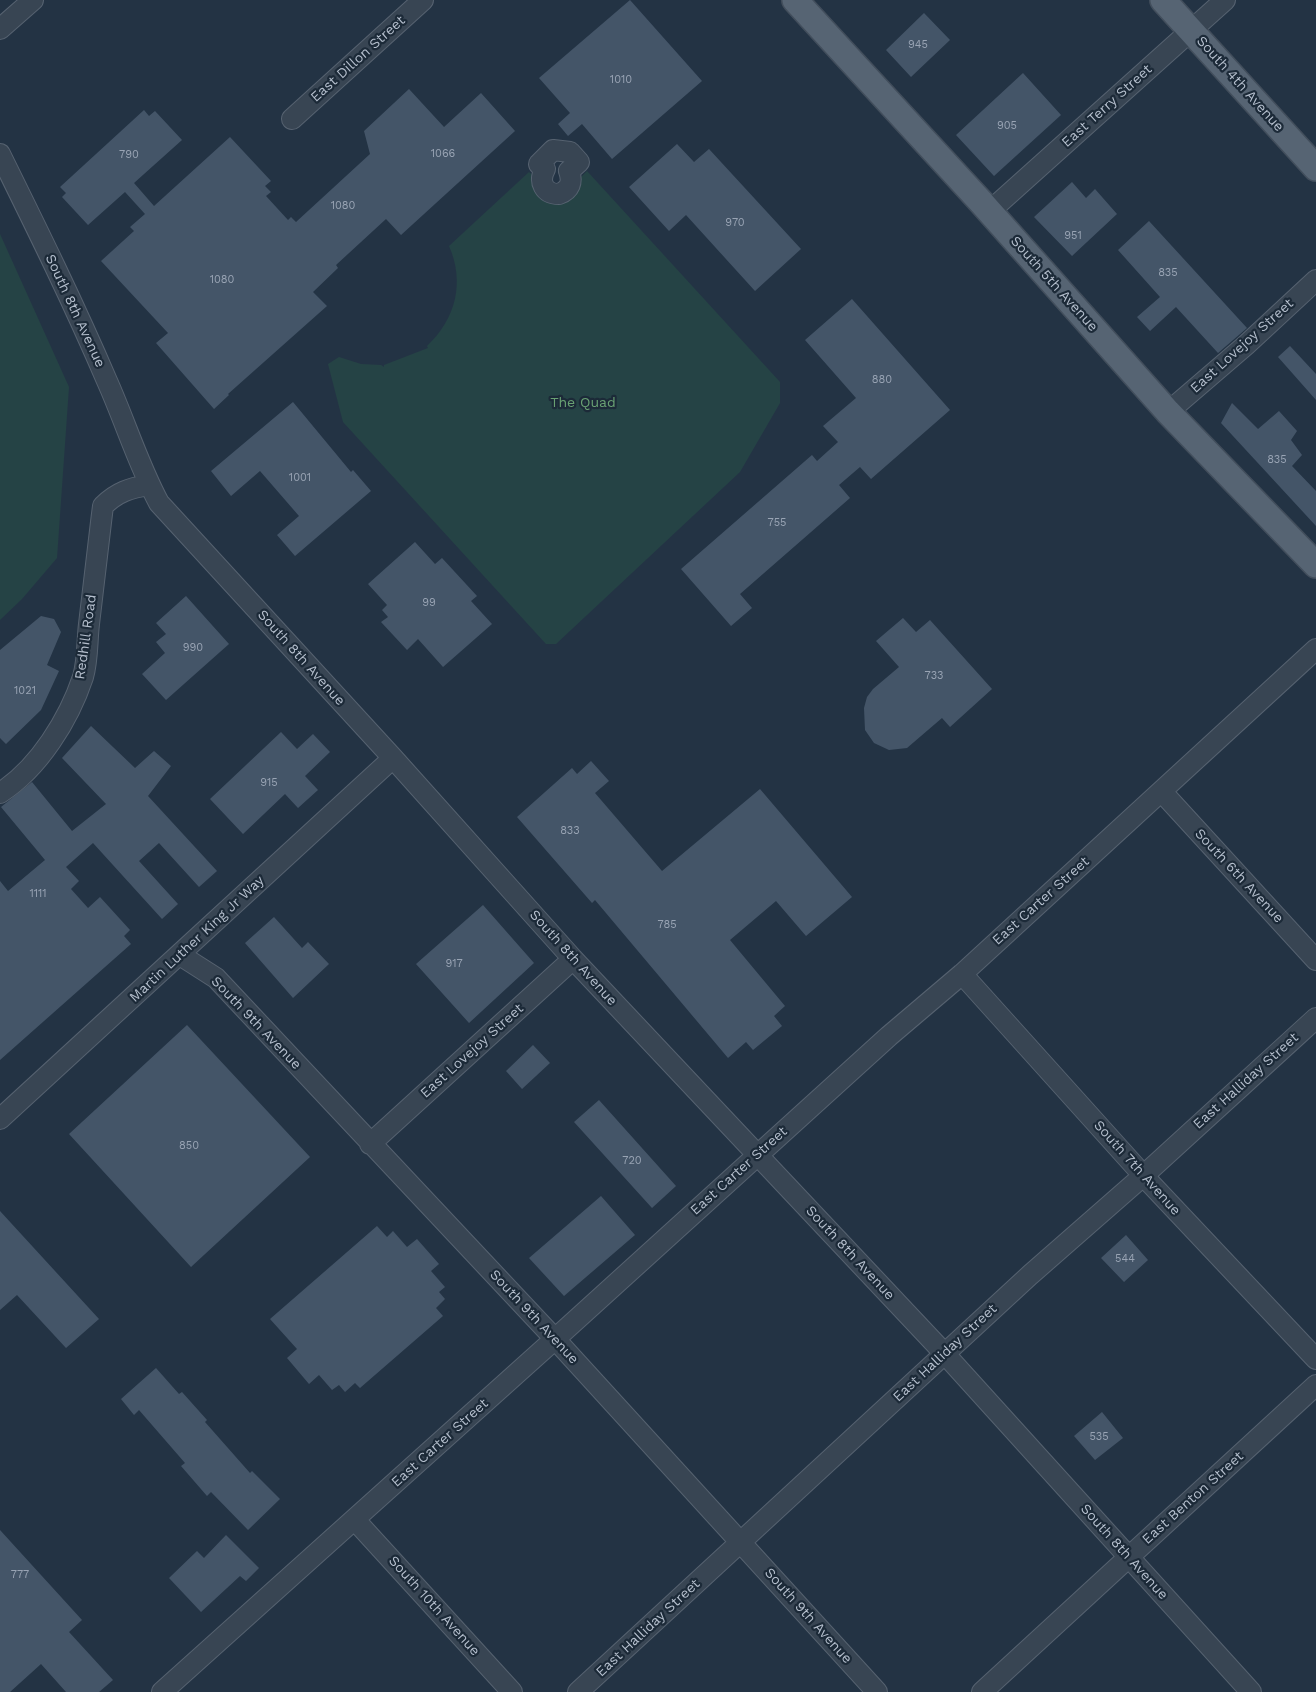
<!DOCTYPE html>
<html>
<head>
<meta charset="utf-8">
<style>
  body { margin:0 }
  canvas { display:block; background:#233344 }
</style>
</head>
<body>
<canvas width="1316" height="1692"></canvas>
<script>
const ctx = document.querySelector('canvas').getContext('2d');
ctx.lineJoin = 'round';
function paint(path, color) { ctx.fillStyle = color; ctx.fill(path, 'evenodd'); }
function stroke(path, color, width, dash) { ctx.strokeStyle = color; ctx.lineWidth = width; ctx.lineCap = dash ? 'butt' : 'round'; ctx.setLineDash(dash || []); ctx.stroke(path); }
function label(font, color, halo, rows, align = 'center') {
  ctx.font = font + ' "Work Sans",sans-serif'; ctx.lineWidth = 4.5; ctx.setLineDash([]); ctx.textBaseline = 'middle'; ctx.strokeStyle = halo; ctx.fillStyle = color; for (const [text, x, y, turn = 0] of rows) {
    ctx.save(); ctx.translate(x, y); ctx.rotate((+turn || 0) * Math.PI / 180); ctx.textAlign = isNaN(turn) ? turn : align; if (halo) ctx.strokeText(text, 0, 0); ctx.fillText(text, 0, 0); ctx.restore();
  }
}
const green = new Path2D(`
  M 587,171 L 780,382 L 780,403 L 740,472 L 556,644 L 546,644 L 343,422 L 328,364 L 339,357 L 361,364 L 381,365 L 384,367 L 384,365 L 428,348 L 427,346 C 456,319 465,282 449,246 L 529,172 L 535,177 L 539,190 L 578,180 Z
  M 0,234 L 69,387 L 57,558 L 22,599 L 0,620 Z`);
const building = new Path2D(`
  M 630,0 L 702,81 L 612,159 L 582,124 L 568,136 L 558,124 L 570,113 L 539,78 Z
  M 924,13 L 950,40 L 911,77 L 886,50 Z
  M 1023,73 L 1061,115 L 994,176 L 956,135 Z
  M 409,89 L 444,127 L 481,93 L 515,131 L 401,235 L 386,219 L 336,265 L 338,268 L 313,292 L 327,306 L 228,394 L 229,395 L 214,409 L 156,343 L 168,333 L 101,261 L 134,231 L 130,227 L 145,214 L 125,192 L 88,225 L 62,197 L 66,193 L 60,187 L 144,110 L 149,116 L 155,111 L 182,140 L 134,183 L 154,206 L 230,137 L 271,181 L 265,186 L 271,192 L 266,196 L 288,220 L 291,217 L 296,222 L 370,154 L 364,131 Z
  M 677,144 L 694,162 L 709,149 L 801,249 L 755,291 L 686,215 L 669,231 L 629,187 Z
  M 1072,182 L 1086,198 L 1095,189 L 1117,214 L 1072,256 L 1034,217 Z
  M 1149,221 L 1247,328 L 1218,353 L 1176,307 L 1150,331 L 1137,317 L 1160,297 L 1118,250 Z
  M 852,299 L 950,410 L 871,479 L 860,467 L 839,485 L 850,498 L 740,594 L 752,608 L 731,626 L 681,569 L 812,455 L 817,461 L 838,442 L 823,426 L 856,398 L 805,340 Z
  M 1290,346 L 1316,374 L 1316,400 L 1278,357 Z
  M 293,402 L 351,472 L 353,470 L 371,491 L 295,556 L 277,535 L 299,516 L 260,471 L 231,496 L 211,471 Z
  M 1232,403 L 1258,429 L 1279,411 L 1297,431 L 1291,440 L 1302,455 L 1292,466 L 1316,491 L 1316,526 L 1221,423 Z
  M 415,542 L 435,564 L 442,558 L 477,596 L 471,601 L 492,624 L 443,667 L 418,639 L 407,650 L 381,622 L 388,617 L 382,610 L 387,605 L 368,584 Z
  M 186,596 L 229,644 L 166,700 L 142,674 L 165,653 L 156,642 L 166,634 L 156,623 Z
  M 41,616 L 54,619 L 61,632 L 47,665 L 59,671 L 41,710 L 6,744 L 0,738 L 0,650 Z
  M 903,618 L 916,632 L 930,620 L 992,689 L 950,727 L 942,718 L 907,748 L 889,750 L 874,743 L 865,730 L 864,708 L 867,697 L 873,689 L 899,667 L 876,641 Z
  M 91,726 L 135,768 L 154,751 L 171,766 L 148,796 L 217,871 L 199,887 L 159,843 L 139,861 L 178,904 L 162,919 L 93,843 L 66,867 L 79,881 L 71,889 L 88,908 L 100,897 L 130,930 L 124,936 L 131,944 L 0,1060 L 0,881 L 8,891 L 45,860 L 1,807 L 32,782 L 72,831 L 106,804 L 62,758 Z
  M 281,732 L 297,749 L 313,734 L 330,752 L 305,776 L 318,790 L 298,808 L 285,794 L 243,834 L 210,799 Z
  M 591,761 L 609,781 L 595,793 L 662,871 L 760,789 L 852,897 L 806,936 L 776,901 L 730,940 L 785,1006 L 774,1016 L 782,1026 L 753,1050 L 746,1042 L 728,1058 L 595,900 L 592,903 L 517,817 L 572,768 L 577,774 Z
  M 483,905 L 534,963 L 469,1023 L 416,964 Z
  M 274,917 L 302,948 L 308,942 L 329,964 L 293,998 L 245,943 Z
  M 187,1025 L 310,1157 L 191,1267 L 69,1134 Z
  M 533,1045 L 550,1063 L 522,1089 L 506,1071 Z
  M 599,1100 L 676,1186 L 652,1208 L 574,1122 Z
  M 601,1196 L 635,1235 L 564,1296 L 529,1258 Z
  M 0,1211 L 99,1319 L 66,1348 L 17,1295 L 0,1310 Z
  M 377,1226 L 387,1237 L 393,1231 L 407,1247 L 417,1239 L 439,1264 L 431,1271 L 445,1287 L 439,1292 L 445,1299 L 436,1308 L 443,1316 L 360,1388 L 355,1383 L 345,1392 L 339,1385 L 332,1390 L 319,1375 L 309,1384 L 287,1358 L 297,1349 L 270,1319 Z
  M 1126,1235 L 1148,1260 L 1124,1282 L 1101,1258 Z
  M 156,1368 L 179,1394 L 182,1392 L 207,1420 L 205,1422 L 250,1473 L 252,1471 L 280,1499 L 248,1530 L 211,1492 L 207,1496 L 181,1466 L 185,1463 L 139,1410 L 134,1415 L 121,1399 Z
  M 1102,1412 L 1123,1438 L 1095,1460 L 1074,1436 Z
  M 0,1530 L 82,1620 L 69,1632 L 113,1680 L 99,1692 L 66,1692 L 41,1664 L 10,1692 L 0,1692 Z
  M 226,1535 L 259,1568 L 246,1581 L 240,1576 L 201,1612 L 169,1578 L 197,1551 L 204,1558 Z`);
const minor = new Path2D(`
  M 0,29 L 33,0
  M 292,119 L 423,0
  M 553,150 L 570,152 L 579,162 L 569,171 C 573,182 570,190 559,194 C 544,194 538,182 545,169 L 539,164 Z
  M 0,154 C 37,229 74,304 107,381 C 125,421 138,464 159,503 L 393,758 L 573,959 L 944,1353 L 1251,1692
  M 990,211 L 1225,0
  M 1168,412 L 1246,345 L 1316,280
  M 1162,792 L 1316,960
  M 0,793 C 39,768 69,719 83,677 C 88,660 87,640 89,624 C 94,584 98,545 103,506 C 117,492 130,488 149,485
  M 180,955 L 216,978 L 555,1339 L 877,1692
  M 962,974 L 1151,1184 L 1316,1359
  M 0,1119 L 393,758
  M 370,1144 L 573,959
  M 355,1520 L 512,1692
  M 162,1692 L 555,1339 L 889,1036 L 962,974 L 1316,649
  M 578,1692 L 1030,1275 L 1143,1176 L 1316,1018
  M 982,1692 L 1316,1385`);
const major = new Path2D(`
  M 795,0 L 981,202 L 1168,412 L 1316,565
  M 1163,0 L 1316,168`);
const numberNames = [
  ["945",918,45],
  ["1010",621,80],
  ["905",1007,126],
  ["1066",443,154],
  ["790",129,155],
  ["1080",343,206],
  ["970",735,223],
  ["951",1073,236],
  ["835",1168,273],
  ["1080",222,280],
  ["880",882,380],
  ["835",1277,460],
  ["1001",300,478],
  ["755",777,523],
  ["99",429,603],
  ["990",193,648],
  ["733",934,676],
  ["1021",25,691],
  ["915",269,783],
  ["833",570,831],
  ["1111",38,894],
  ["785",667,925],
  ["917",454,964],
  ["850",189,1146],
  ["720",632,1161],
  ["544",1125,1259],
  ["535",1099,1437],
  ["777",20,1575]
];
const streetNames = [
  ["East Dillon Street",358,59,-42],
  ["South 4th Avenue",1240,84,48],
  ["East Terry Street",1107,106,-42],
  ["South 5th Avenue",1054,284,48],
  ["South 8th Avenue",75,311,65],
  ["East Lovejoy Street",1242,346,-42],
  ["Redhill Road",86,637,-82],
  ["South 8th Avenue",301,658,48],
  ["South 6th Avenue",1239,876,47],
  ["East Carter Street",1041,901,-42],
  ["Martin Luther King Jr Way",197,939,-43],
  ["South 8th Avenue",573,958,48],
  ["South 9th Avenue",256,1023,46],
  ["East Lovejoy Street",472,1051,-42],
  ["East Halliday Street",1246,1081,-42],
  ["South 7th Avenue",1137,1168,48],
  ["East Carter Street",739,1171,-42],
  ["South 8th Avenue",850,1253,47],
  ["South 9th Avenue",534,1317,47],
  ["East Halliday Street",945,1353,-43],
  ["East Carter Street",440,1443,-42],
  ["East Benton Street",1193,1498,-42],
  ["South 8th Avenue",1124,1552,48],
  ["South 10th Avenue",434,1606,48],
  ["South 9th Avenue",808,1616,48],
  ["East Halliday Street",648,1628,-43]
];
const parkNames = [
  ["The Quad",583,403]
];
paint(green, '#254345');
paint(building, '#445568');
stroke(minor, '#566270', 22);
stroke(major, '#424e5c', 28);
stroke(minor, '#384553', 20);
stroke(major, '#566473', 25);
label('11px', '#99a4b4', null, numberNames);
label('14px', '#b5bfcd', '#1c2a38', streetNames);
label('14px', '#69a173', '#1c2a38', parkNames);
</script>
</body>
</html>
